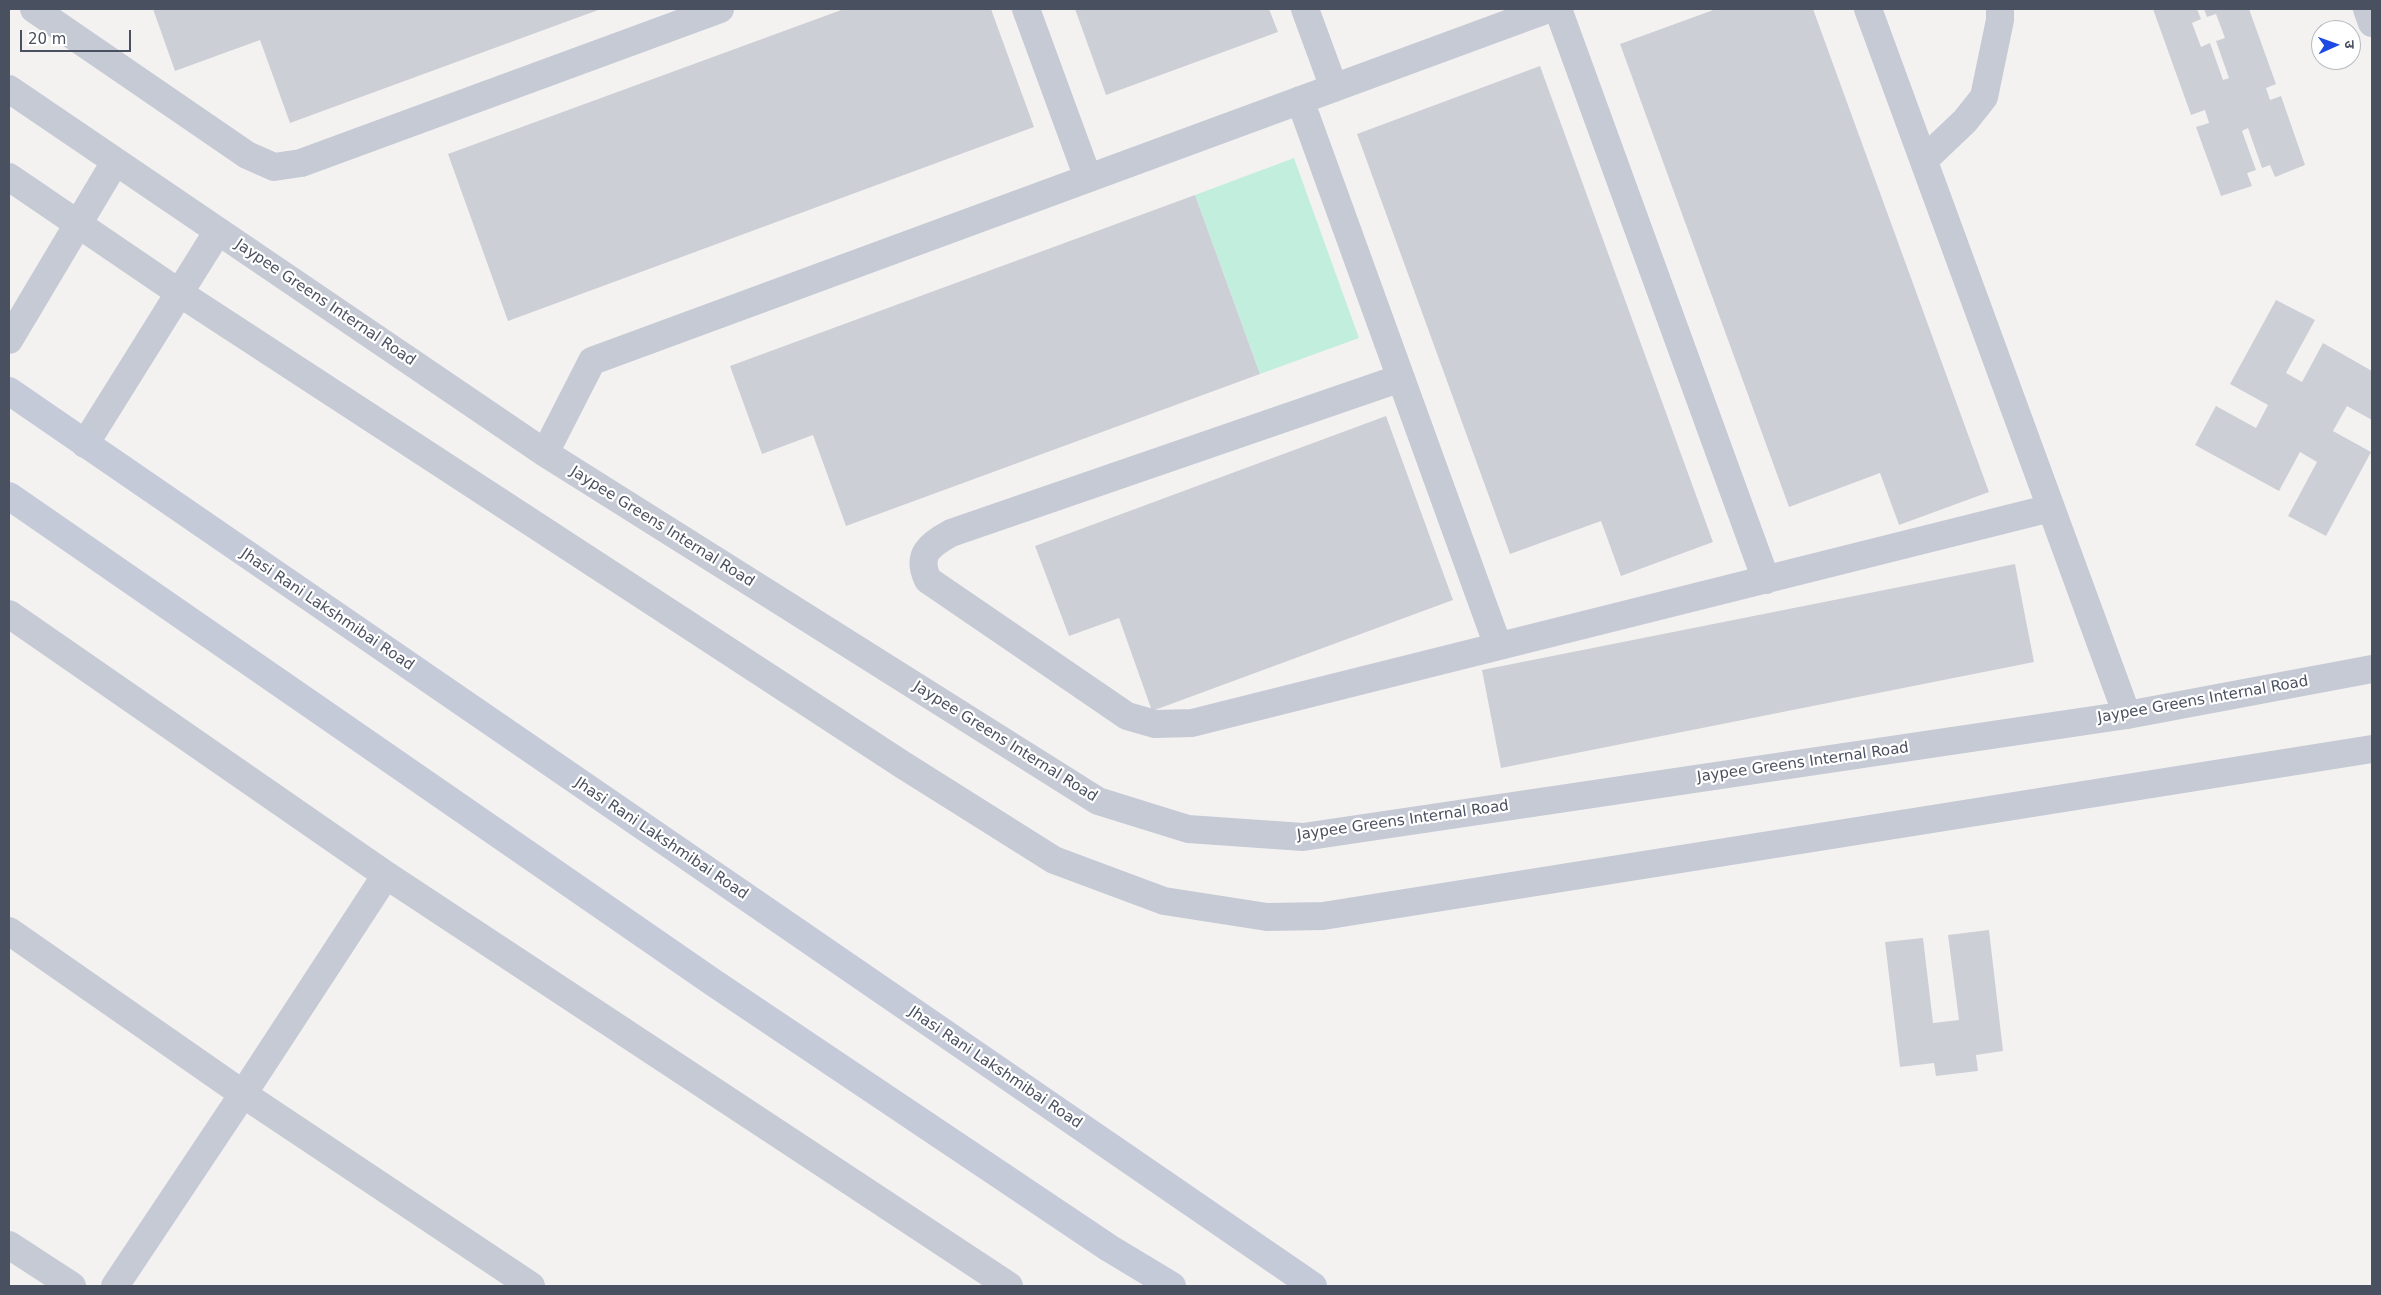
<!DOCTYPE html>
<html>
<head>
<meta charset="utf-8">
<style>
  body { margin:0 }
  #map { position:relative; width:2381px; height:1295px; overflow:hidden; background:#f4f2f1; font-family:"DejaVu Sans","Noto Sans Devanagari",sans-serif }
  canvas { display:block }
  .frame { position:absolute; inset:0; border:10px solid #49505f; pointer-events:none }
  .north { position:absolute; left:2311px; top:20px; width:50px; height:50px; box-sizing:border-box; background:#fff; border:1px solid #b6b9bf; border-radius:50%; rotate:88deg; font-size:14px; font-weight:700; line-height:20px; text-align:center; color:#49505f }
  .north::after { content:''; display:block; margin:auto; width:18px; height:22px; background:#1c4ae3; clip-path:polygon(50% 0,100% 100%,50% 72%,0 100%) }
  .scale { position:absolute; left:20px; top:30px; width:111px; height:22px; box-sizing:border-box; border:2px solid #49505f; border-top:0; padding-left:6px; font-size:15px; line-height:18px; white-space:nowrap; color:#49505f; -webkit-text-stroke:4px #fff; paint-order:stroke }
</style>
</head>
<body>
<div id="map">
<canvas width="2381" height="1295"></canvas>
<div class="frame"></div>
<div class="north">उ</div>
<div class="scale">20 m</div>
</div>
<script>
const ctx = document.querySelector('canvas').getContext('2d');
ctx.lineJoin = 'round';
function paint(path, color) { ctx.fillStyle = color; ctx.fill(path, 'evenodd'); }
function stroke(path, color, width, dash) { ctx.strokeStyle = color; ctx.lineWidth = width; ctx.lineCap = dash ? 'butt' : 'round'; ctx.setLineDash(dash || []); ctx.stroke(path); }
function label(font, color, halo, rows, align = 'center') {
  ctx.font = font + ' "DejaVu Sans",sans-serif'; ctx.lineWidth = 4.5; ctx.setLineDash([]); ctx.textBaseline = 'middle'; ctx.strokeStyle = halo; ctx.fillStyle = color; for (const [text, x, y, turn = 0] of rows) {
    ctx.save(); ctx.translate(x, y); ctx.rotate((+turn || 0) * Math.PI / 180); ctx.textAlign = isNaN(turn) ? turn : align; if (halo) ctx.strokeText(text, 0, 0); ctx.fillText(text, 0, 0); ctx.restore();
  }
}
const green = new Path2D(`
  M 1294,158 L 1359,338 L 1260,374 L 1195,195 Z`);
const building = new Path2D(`
  M 153,9 L 601,9 L 290,123 L 260,40 L 175,71 Z
  M 844,9 L 991,9 L 1034,127 L 508,321 L 448,154 Z
  M 1075,9 L 1269,9 L 1278,32 L 1106,95 Z
  M 1716,9 L 1813,9 L 1989,492 L 1899,525 L 1880,473 L 1789,507 L 1620,44 Z
  M 2153,9 L 2197,9 L 2201,19 L 2192,23 L 2201,47 L 2210,43 L 2223,80 L 2229,78 L 2216,41 L 2225,38 L 2216,14 L 2207,17 L 2204,9 L 2249,9 L 2276,84 L 2266,88 L 2270,100 L 2281,96 L 2305,165 L 2275,177 L 2270,165 L 2262,168 L 2248,128 L 2242,131 L 2256,170 L 2247,173 L 2252,186 L 2221,196 L 2196,127 L 2209,123 L 2205,110 L 2191,115 Z
  M 1540,66 L 1713,542 L 1621,576 L 1601,521 L 1510,554 L 1357,134 Z
  M 1195,195 L 1260,374 L 846,526 L 813,435 L 762,454 L 730,366 Z
  M 2276,300 L 2315,320 L 2286,373 L 2302,382 L 2323,343 L 2372,371 L 2372,420 L 2347,406 L 2333,431 L 2371,452 L 2326,536 L 2288,516 L 2317,462 L 2300,452 L 2279,491 L 2195,445 L 2216,406 L 2256,428 L 2268,405 L 2230,384 Z
  M 1386,416 L 1453,600 L 1152,711 L 1119,618 L 1069,636 L 1035,546 Z
  M 2015,564 L 2034,662 L 1501,768 L 1482,670 Z
  M 1989,930 L 2003,1051 L 1976,1055 L 1978,1071 L 1936,1076 L 1934,1063 L 1900,1067 L 1885,942 L 1923,938 L 1933,1023 L 1959,1020 L 1948,935 Z`);
const minor = new Path2D(`
  M 34,9 L 247,155 L 274,167 L 301,163 L 720,9
  M 1026,9 L 1088,178
  M 1305,9 L 1334,88
  M 1558,9 L 1766,580
  M 1868,9 L 2127,715
  M 2367,9 L 2372,23
  M 9,89 L 545,453 L 1098,801 L 1188,829 L 1303,837 L 2127,715 L 2372,669
  M 1300,100 L 1498,646
  M 1924,160 L 1965,121 L 1984,97 L 2000,20 L 2000,9
  M 9,177 L 181,294 L 903,765 L 1054,860 L 1164,901 L 1267,917 L 1323,916 L 2372,749
  M 9,340 L 115,162
  M 1401,378 L 951,533 C 929,545 916,555 928,580 L 1127,716 L 1155,724 L 1192,723 L 2051,508
  M 85,444 L 218,231
  M 545,453 L 592,361 L 1548,9
  M 9,614 L 386,875 L 1009,1286
  M 9,931 L 243,1094 L 531,1286
  M 9,1245 L 72,1286
  M 115,1286 L 243,1094 L 386,875`);
const secondary = new Path2D(`
  M 9,391 L 1313,1286
  M 9,496 L 714,983 L 1109,1248 L 1172,1286`);
const streetNames = [
  ["Jaypee Greens Internal Road",325,303,34],
  ["Jaypee Greens Internal Road",662,527,32],
  ["Jhasi Rani Lakshmibai Road",327,610,34],
  ["Jaypee Greens Internal Road",2203,700,-10],
  ["Jaypee Greens Internal Road",1005,742,32],
  ["Jaypee Greens Internal Road",1803,763,-8],
  ["Jaypee Greens Internal Road",1403,821,-8],
  ["Jhasi Rani Lakshmibai Road",661,839,34],
  ["Jhasi Rani Lakshmibai Road",995,1068,34]
];
paint(green, '#c2efdd');
paint(building, '#cdcfd6');
stroke(minor, '#c5cad5', 28);
stroke(secondary, '#c5cad9', 28);
label('15px', '#49505f', '#fff', streetNames);
</script>
</body>
</html>
